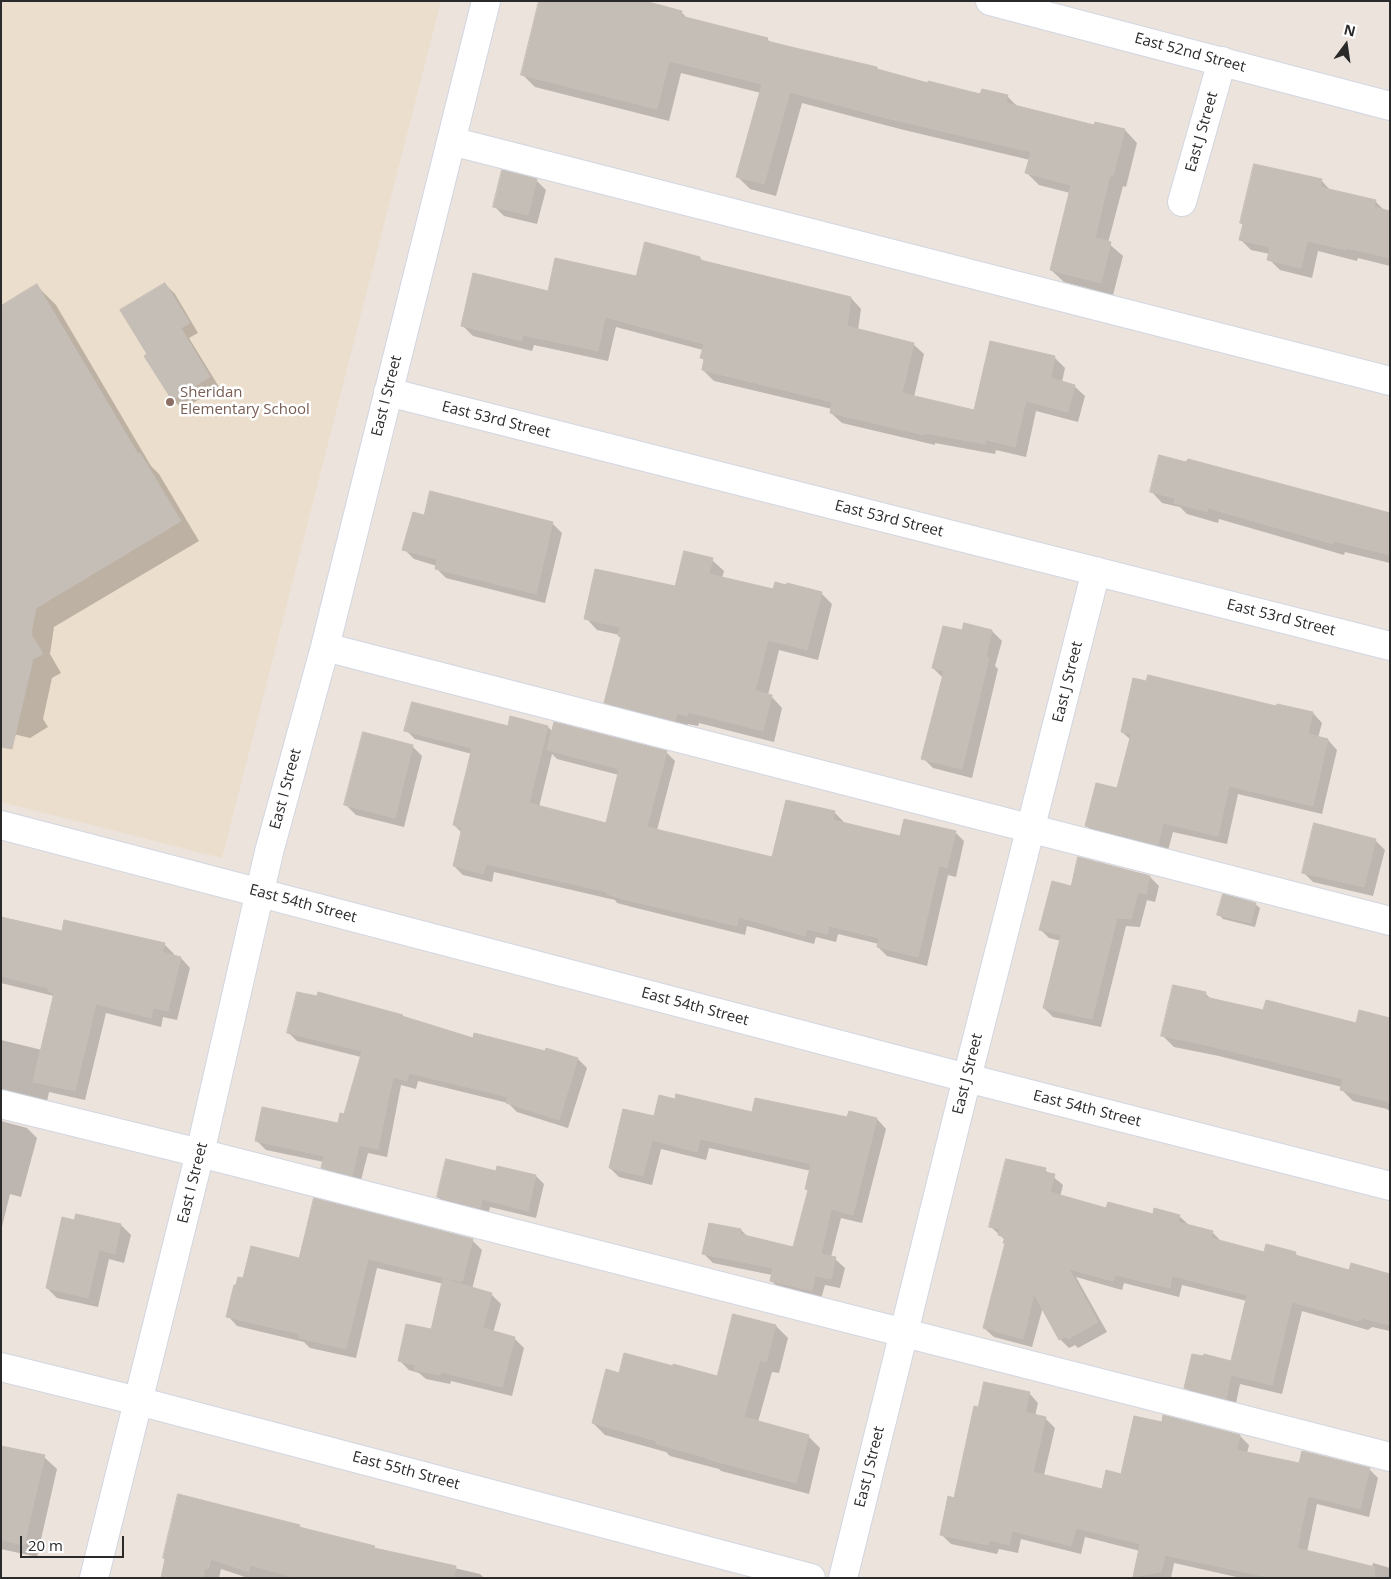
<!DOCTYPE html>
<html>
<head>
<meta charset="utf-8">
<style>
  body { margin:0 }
  #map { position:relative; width:1391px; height:1579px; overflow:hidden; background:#ebe3dc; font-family:"Open Sans",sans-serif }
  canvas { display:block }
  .frame { position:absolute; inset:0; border:2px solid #2a2a2a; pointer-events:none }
  .north { position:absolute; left:1321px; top:20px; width:50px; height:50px; -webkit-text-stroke:4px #fff; paint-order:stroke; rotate:14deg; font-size:14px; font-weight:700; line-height:20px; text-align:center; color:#2a2a2a }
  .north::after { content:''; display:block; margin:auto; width:18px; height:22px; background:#2a2a2a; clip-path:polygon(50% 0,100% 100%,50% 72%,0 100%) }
  .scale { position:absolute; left:20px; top:1536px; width:104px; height:22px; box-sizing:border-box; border:2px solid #2a2a2a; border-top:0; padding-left:6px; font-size:15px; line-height:18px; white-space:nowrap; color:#2a2a2a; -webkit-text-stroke:4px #fff; paint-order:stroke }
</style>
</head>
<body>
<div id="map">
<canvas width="1391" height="1579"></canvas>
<div class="frame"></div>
<div class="north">N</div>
<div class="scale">20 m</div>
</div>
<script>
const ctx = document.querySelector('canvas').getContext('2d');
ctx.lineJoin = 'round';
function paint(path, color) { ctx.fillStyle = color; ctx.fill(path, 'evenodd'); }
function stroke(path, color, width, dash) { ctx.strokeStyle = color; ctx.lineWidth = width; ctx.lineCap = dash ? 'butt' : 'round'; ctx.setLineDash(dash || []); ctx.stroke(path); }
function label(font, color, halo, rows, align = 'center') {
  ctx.font = font + ' "Open Sans",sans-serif'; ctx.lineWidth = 5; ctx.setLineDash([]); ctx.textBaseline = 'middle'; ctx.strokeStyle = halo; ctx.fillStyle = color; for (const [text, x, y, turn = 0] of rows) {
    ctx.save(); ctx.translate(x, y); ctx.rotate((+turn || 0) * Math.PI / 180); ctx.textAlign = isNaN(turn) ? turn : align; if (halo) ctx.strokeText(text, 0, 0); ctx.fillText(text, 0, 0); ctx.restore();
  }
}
const education = new Path2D(`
  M 1,1 L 441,1 L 222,858 L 1,802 Z`);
const shadow = new Path2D(`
  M 681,12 L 689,20 L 767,39 L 771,43 L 877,68 L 879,70 L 929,84 L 981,95 L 1007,96 L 1018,107 L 1095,127 L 1096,123 L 1125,130 L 1137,143 L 1126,187 L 1123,186 L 1108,243 L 1123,256 L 1113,295 L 1064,282 L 1051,270 L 1070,193 L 1039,185 L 1027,173 L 1030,160 L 900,129 L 802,103 L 776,196 L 750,189 L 737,176 L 761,93 L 681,73 L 669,121 L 535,87 L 522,74 Z
  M 536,180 L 546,190 L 537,224 L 504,216 L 494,206 Z
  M 1321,180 L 1331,191 L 1375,201 L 1386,212 L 1390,213 L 1390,266 L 1358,258 L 1357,261 L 1318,251 L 1312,278 L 1280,270 L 1269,259 L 1270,254 L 1251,250 L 1240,239 L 1244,225 L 1242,223 Z
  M 700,258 L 704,262 L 851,298 L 861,309 L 858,330 L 913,344 L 924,354 L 914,397 L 975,411 L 1055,358 L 1065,368 L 1062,382 L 1074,386 L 1085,396 L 1078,422 L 1036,411 L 1026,457 L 996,450 L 995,454 L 935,443 L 935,445 L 842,423 L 831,413 L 832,409 L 714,381 L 703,370 L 705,361 L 702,358 L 703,350 L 616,327 L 608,361 L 534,345 L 532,351 L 473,336 L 462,325 L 549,292 L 637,277 Z
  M 165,284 L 175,294 L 198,333 L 189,338 L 219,387 L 183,409 L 173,400 L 146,356 L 149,355 Z
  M 37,286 L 56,305 L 151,466 L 159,474 L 199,541 L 54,627 L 50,654 L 61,673 L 52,678 L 43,719 L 48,727 L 30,738 L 1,731 Z
  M 1151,491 L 1390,515 L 1390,563 L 1345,552 L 1344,555 L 1219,519 L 1218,523 L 1187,514 L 1180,507 L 1162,503 Z
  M 425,516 L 552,523 L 562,533 L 545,603 L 446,578 L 436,568 L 437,566 L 414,559 L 404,549 Z
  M 712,560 L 724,571 L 722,578 L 774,590 L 821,593 L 832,604 L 818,660 L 779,650 L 768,695 L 771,696 L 782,708 L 774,742 L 699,723 L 698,726 L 688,724 L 686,731 L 617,714 L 606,702 L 622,638 L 620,635 L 597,630 L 586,618 L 676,587 Z
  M 964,624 L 992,631 L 1002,641 L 995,666 L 998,669 L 972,778 L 933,768 L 923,758 L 943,678 L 933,668 L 962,632 Z
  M 1147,683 L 1313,713 L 1322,723 L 1318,738 L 1328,740 L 1337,750 L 1322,814 L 1238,794 L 1227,844 L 1173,832 L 1167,854 L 1096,835 L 1087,826 L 1118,789 L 1131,740 L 1122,732 Z
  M 548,727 L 553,732 L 666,752 L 675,761 L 657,830 L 773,858 L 834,812 L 843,821 L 843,823 L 901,838 L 955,832 L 964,841 L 956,877 L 948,875 L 927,966 L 887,956 L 878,947 L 879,944 L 838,934 L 836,942 L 816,937 L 814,944 L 747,926 L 745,935 L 636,908 L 617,903 L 615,900 L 494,872 L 492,882 L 463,875 L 454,866 L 462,833 L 454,825 L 472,754 L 415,739 L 406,730 ZM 552,754 L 557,759 L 619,775 L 607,824 L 539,807 Z
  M 412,746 L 422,756 L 404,827 L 356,815 L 346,805 Z
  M 1375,840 L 1385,850 L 1373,896 L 1313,882 L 1303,872 Z
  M 1150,877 L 1159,886 L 1155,902 L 1147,900 L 1140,927 L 1126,926 L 1101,1027 L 1053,1017 L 1044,1008 L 1061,941 L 1049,938 L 1040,929 L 1071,888 Z
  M 1255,904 L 1260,908 L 1255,927 L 1223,919 L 1219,915 Z
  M 1,919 L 63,932 L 164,944 L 174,954 L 173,956 L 181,958 L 190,968 L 177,1020 L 163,1017 L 161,1027 L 106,1013 L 85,1100 L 49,1092 L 46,1106 L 1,1102 L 1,1040 L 42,1050 L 54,996 L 1,983 Z
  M 1206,994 L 1212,1000 L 1264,1011 L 1357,1024 L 1390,1019 L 1390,1112 L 1387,1109 L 1353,1101 L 1341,1089 L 1342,1087 L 1219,1056 L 1174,1047 L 1162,1035 Z
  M 402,1016 L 405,1018 L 474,1040 L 578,1059 L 587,1068 L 568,1128 L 517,1112 L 508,1103 L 418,1081 L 416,1089 L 401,1085 L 387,1157 L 368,1153 L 360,1184 L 331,1176 L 323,1167 L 324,1162 L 266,1150 L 257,1141 L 339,1125 L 345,1115 L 361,1057 L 297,1041 L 288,1032 Z
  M 676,1100 L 753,1113 L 877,1119 L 886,1129 L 862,1223 L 841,1218 L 831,1257 L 835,1259 L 845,1268 L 840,1288 L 825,1285 L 821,1299 L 780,1290 L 771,1280 L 772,1275 L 713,1263 L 704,1254 L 741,1230 L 747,1236 L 794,1248 L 809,1191 L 807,1189 L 811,1171 L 709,1148 L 706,1160 L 661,1149 L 652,1185 L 619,1177 L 610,1168 L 655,1117 Z
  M 1,1121 L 27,1128 L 37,1138 L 21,1197 L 10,1194 L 1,1231 Z
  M 1045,1170 L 1063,1185 L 1060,1197 L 1107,1210 L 1153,1216 L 1179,1216 L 1189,1225 L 1212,1232 L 1222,1242 L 1265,1253 L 1295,1253 L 1300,1258 L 1350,1272 L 1390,1279 L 1390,1331 L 1372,1327 L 1368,1330 L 1302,1311 L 1282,1394 L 1240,1384 L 1235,1408 L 1195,1397 L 1186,1388 L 1232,1362 L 1247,1301 L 1182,1285 L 1179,1297 L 1124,1283 L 1122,1290 L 1076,1277 L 1107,1332 L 1078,1348 L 1075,1345 L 1069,1348 L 1060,1339 L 1043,1307 L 1032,1347 L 994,1337 L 984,1328 L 1006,1244 L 1005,1240 L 990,1226 Z
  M 497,1173 L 536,1176 L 544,1184 L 536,1218 L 490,1207 L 488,1216 L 446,1205 L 438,1197 Z
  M 121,1225 L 131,1235 L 124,1263 L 109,1259 L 98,1307 L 57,1298 L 47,1288 Z
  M 472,1240 L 482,1250 L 472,1289 L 491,1294 L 501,1304 L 493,1333 L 514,1338 L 524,1348 L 512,1396 L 451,1381 L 450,1384 L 426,1379 L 419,1373 L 409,1370 L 399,1360 L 432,1331 L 444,1284 L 377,1268 L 356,1358 L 310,1348 L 304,1342 L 237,1326 L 228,1316 L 244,1280 L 300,1259 Z
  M 776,1326 L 788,1338 L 779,1373 L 772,1372 L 758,1422 L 808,1436 L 820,1448 L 809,1494 L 721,1471 L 719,1469 L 670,1456 L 666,1452 L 605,1435 L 593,1423 L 620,1375 L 718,1377 Z
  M 1029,1393 L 1038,1403 L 1035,1416 L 1045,1418 L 1055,1428 L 1044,1475 L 1102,1490 L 1122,1475 L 1240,1436 L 1249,1445 L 1247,1453 L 1300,1464 L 1369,1469 L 1378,1478 L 1369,1517 L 1317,1504 L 1307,1552 L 1372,1567 L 1373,1563 L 1390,1568 L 1390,1578 L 1241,1578 L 1174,1563 L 1171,1578 L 1136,1578 L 1134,1576 L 1140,1551 L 1085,1537 L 1081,1554 L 1021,1539 L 1018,1553 L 999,1549 L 997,1554 L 951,1544 L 942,1535 L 955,1499 L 979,1408 Z
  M 1,1447 L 44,1457 L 57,1469 L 37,1557 L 1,1549 Z
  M 299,1526 L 302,1529 L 374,1547 L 377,1550 L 480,1574 L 484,1578 L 248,1578 L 221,1569 L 219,1578 L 162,1578 L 166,1560 Z`);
const building = new Path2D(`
  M 539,1 L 645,1 L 682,11 L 681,16 L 768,38 L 767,41 L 791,47 L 877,67 L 877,69 L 928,83 L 928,81 L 980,94 L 982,89 L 1008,95 L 1006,103 L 1094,125 L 1095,122 L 1125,129 L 1113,176 L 1110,175 L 1095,238 L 1111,242 L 1101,283 L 1050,270 L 1071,185 L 1025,173 L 1031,152 L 886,118 L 790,92 L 764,184 L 736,177 L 762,84 L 669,61 L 657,109 L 521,75 Z
  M 1254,164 L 1322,179 L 1320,187 L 1376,200 L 1374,207 L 1390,211 L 1390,258 L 1347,248 L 1346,250 L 1307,241 L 1301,268 L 1267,260 L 1270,247 L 1239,240 L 1243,224 L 1240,223 Z
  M 502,170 L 537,179 L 528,215 L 493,207 Z
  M 645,242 L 700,257 L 700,260 L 851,297 L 847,326 L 914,343 L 902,393 L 974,410 L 990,341 L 1055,356 L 1051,378 L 1075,385 L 1068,412 L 1026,401 L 1015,447 L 986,440 L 985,444 L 925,433 L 924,435 L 830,413 L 832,402 L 702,370 L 704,359 L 700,358 L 704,344 L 605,317 L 598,351 L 523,335 L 522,341 L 461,326 L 473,273 L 548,291 L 555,258 L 636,276 Z
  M 165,283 L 190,323 L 181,328 L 210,377 L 172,400 L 144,356 L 147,354 L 120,310 Z
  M 37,284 L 138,454 L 140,453 L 181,521 L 36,608 L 31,634 L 43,654 L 33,659 L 12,749 L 1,747 L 1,306 Z
  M 1159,455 L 1186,462 L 1188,459 L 1390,513 L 1390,555 L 1334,541 L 1333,544 L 1208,508 L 1207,512 L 1174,503 L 1175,498 L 1150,492 Z
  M 430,491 L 553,522 L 536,594 L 435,569 L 437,559 L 402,550 L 413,512 L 424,515 Z
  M 684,551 L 713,558 L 709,574 L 773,589 L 775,582 L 786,585 L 787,583 L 822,592 L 807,650 L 768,640 L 755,691 L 772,695 L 763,731 L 688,712 L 687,716 L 677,713 L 675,721 L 604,703 L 621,637 L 618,636 L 620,627 L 584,619 L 595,569 L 675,586 Z
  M 964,623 L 992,630 L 986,657 L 989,658 L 962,769 L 921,759 L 944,671 L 932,668 L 943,626 L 962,630 Z
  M 1148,675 L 1276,706 L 1277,704 L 1313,712 L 1308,734 L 1328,739 L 1313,806 L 1229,786 L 1218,836 L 1163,823 L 1158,845 L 1085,826 L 1096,783 L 1117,788 L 1131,734 L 1121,732 L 1133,678 L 1146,681 Z
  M 412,702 L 508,726 L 510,716 L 548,726 L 529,803 L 606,823 L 619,769 L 547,750 L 554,722 L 667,751 L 647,827 L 772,857 L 786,800 L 835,811 L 833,820 L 900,836 L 904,819 L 956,831 L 947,868 L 939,866 L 918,957 L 877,947 L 879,938 L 829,926 L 827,934 L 807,929 L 805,936 L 739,917 L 737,926 L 626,900 L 607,894 L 607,892 L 486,864 L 483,874 L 453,866 L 462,828 L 453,825 L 472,748 L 404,731 Z
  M 363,732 L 413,745 L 395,818 L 344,805 Z
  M 1314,823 L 1376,839 L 1364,887 L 1302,873 Z
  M 1078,857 L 1150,876 L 1146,894 L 1138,892 L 1131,919 L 1117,918 L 1092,1019 L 1043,1008 L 1061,935 L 1039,930 L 1052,881 L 1071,886 Z
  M 1223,894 L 1256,903 L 1251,923 L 1217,915 Z
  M 1,917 L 62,931 L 64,920 L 165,943 L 162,952 L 181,957 L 168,1011 L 153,1008 L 151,1018 L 96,1004 L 75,1091 L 33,1082 L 54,993 L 48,991 L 48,988 L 1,976 Z
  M 1173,985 L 1206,992 L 1205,997 L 1263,1010 L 1266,1000 L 1356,1023 L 1359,1010 L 1390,1018 L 1390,1102 L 1340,1090 L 1343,1079 L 1206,1045 L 1161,1036 Z
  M 297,992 L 317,996 L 318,992 L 403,1015 L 402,1016 L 473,1038 L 474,1033 L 545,1051 L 546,1048 L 578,1058 L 559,1120 L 506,1103 L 508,1097 L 409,1073 L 407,1081 L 393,1077 L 378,1149 L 359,1145 L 352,1176 L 321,1168 L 324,1156 L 255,1141 L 262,1107 L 338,1123 L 340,1113 L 344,1114 L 362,1051 L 287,1033 Z
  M 676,1094 L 752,1112 L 755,1098 L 847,1117 L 849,1111 L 877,1118 L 853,1215 L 831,1209 L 821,1254 L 836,1257 L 831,1279 L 815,1276 L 812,1291 L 770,1281 L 773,1268 L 702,1254 L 709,1223 L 741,1229 L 740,1234 L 793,1247 L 808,1190 L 805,1189 L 811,1164 L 700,1139 L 697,1152 L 652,1140 L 643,1176 L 609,1168 L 623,1109 L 654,1116 L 659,1095 L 675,1099 Z
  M 446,1159 L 496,1171 L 497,1166 L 536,1175 L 528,1211 L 482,1199 L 480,1208 L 437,1197 Z
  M 1006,1159 L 1046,1168 L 1045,1172 L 1055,1174 L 1050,1192 L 1106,1208 L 1108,1202 L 1153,1214 L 1154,1208 L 1180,1215 L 1178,1222 L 1213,1231 L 1211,1238 L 1264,1252 L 1266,1244 L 1296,1252 L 1295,1255 L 1349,1270 L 1351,1263 L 1390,1274 L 1390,1325 L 1362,1318 L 1362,1320 L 1359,1320 L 1358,1321 L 1292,1302 L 1272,1385 L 1231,1375 L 1226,1399 L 1184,1388 L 1192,1354 L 1203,1356 L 1204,1354 L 1231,1361 L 1247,1295 L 1172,1276 L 1170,1288 L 1115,1275 L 1113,1281 L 1069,1269 L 1098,1322 L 1068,1339 L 1066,1336 L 1059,1340 L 1034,1294 L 1023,1339 L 983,1328 L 1005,1243 L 1003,1243 L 1005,1237 L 998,1235 L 1000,1229 L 989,1227 Z
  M 314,1198 L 473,1239 L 462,1282 L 368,1259 L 346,1349 L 299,1338 L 300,1334 L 226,1317 L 234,1285 L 236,1285 L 238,1277 L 243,1278 L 251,1246 L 299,1258 Z
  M 76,1214 L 121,1224 L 115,1254 L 99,1250 L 88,1298 L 46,1288 L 62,1217 L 74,1220 Z
  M 443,1279 L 492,1293 L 483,1328 L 515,1337 L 502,1387 L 441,1372 L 440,1375 L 414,1370 L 416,1365 L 398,1361 L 406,1324 L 431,1329 Z
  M 733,1314 L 776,1325 L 766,1362 L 760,1360 L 744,1417 L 809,1435 L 796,1483 L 707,1459 L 707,1458 L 656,1444 L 657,1441 L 592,1423 L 606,1369 L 619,1373 L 624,1353 L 673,1366 L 673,1364 L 717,1376 Z
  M 984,1382 L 1030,1392 L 1025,1412 L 1046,1417 L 1033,1472 L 1102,1489 L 1106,1470 L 1121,1474 L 1134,1416 L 1162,1422 L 1163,1415 L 1240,1435 L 1237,1450 L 1299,1463 L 1302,1451 L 1370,1468 L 1360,1509 L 1308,1496 L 1297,1548 L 1375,1567 L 1374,1578 L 1272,1578 L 1165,1555 L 1161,1572 L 1133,1577 L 1140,1544 L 1076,1528 L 1071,1546 L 1012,1531 L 1009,1545 L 990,1540 L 988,1545 L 940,1535 L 948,1496 L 954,1498 L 974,1406 L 978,1407 Z
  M 1,1446 L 45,1455 L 24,1545 L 1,1540 Z
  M 178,1494 L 300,1525 L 299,1527 L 375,1546 L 374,1548 L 456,1566 L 454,1578 L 296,1578 L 250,1565 L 249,1572 L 211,1559 L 208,1569 L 205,1568 L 203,1578 L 161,1578 L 165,1559 L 163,1558 Z`);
const minor = new Path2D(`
  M 990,1 L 1390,106
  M 451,141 L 1390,381
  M 1182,202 L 1222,61
  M 388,392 L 1390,646
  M 325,647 L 1390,921
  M 1,825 L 967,1078 L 1390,1186
  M 1,1104 L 200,1153 L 1390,1457
  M 1,1367 L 138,1401 L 811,1578
  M 94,1578 L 200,1153 L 269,852 L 325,647 L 486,1
  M 843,1578 L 967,1078 L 1096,571`);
const markers = [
  [170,402,5,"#8d6e63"]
];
const streetNames = [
  ["East 52nd Street",1190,53,15],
  ["East J Street",1202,132,-74],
  ["East I Street",387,396,-76],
  ["East 53rd Street",496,420,14],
  ["East 53rd Street",889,519,14],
  ["East 53rd Street",1281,618,14],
  ["East J Street",1068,682,-76],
  ["East I Street",286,789,-75],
  ["East 54th Street",303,904,15],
  ["East 54th Street",695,1007,15],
  ["East J Street",968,1074,-76],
  ["East 54th Street",1087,1109,14],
  ["East I Street",193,1183,-76],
  ["East J Street",870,1467,-76],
  ["East 55th Street",406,1471,15]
];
const educationNames = [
  ["Sheridan",180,393],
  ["Elementary School",180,410]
];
paint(education, '#ecdecc');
paint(shadow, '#0003');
paint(building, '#c4beb7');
stroke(building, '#c6beb6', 1);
stroke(minor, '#d1d6e2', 30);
stroke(minor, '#fff', 28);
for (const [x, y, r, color] of markers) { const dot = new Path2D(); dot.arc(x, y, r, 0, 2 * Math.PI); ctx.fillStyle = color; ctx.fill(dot); stroke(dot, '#fff', 2); }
label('15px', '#2a2a2a', '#fff', streetNames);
label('15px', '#785e54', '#fff', educationNames, 'left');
</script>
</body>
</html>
